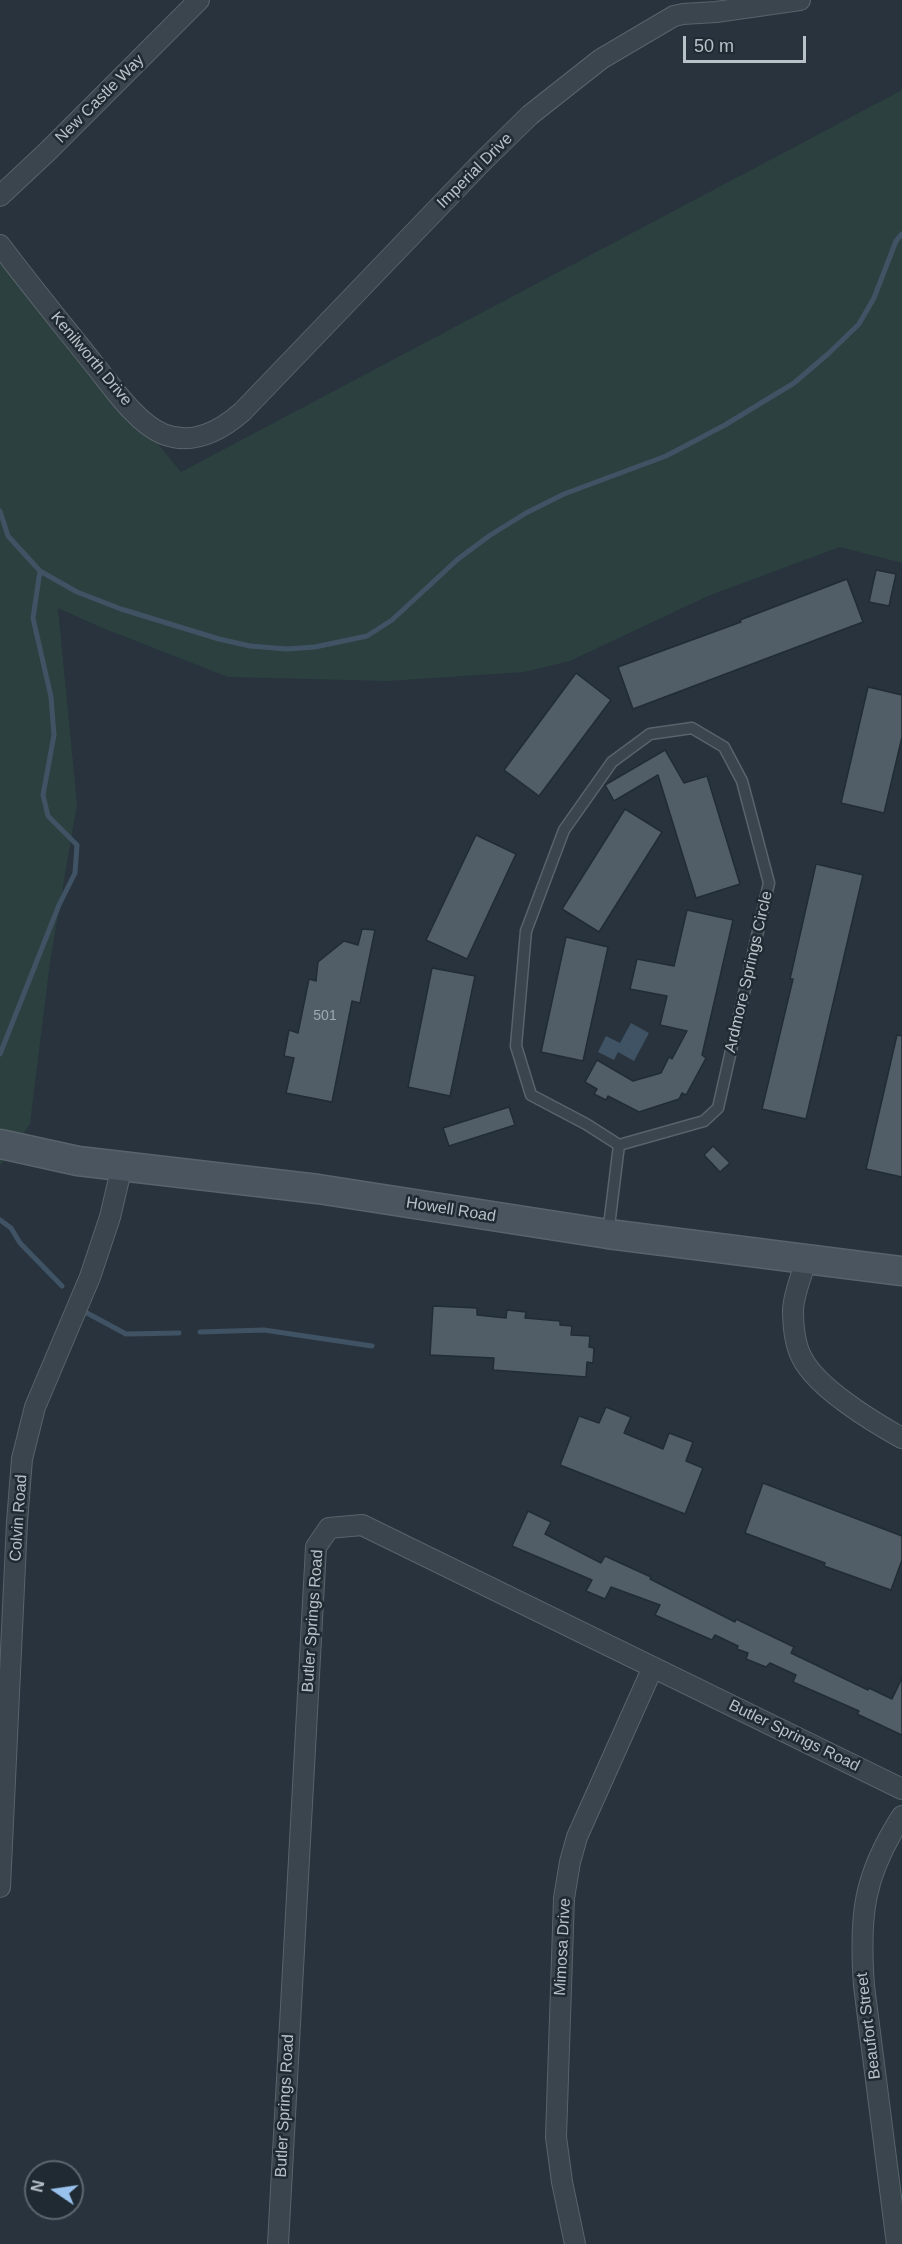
<!DOCTYPE html>
<html>
<head>
<meta charset="utf-8">
<style>
  body { margin:0 }
  #map { position:relative; width:902px; height:2244px; overflow:hidden; background:#28333d; font-family:Arial,sans-serif }
  canvas { display:block }
  .north { position:absolute; left:24px; top:2160px; width:60px; height:60px; box-sizing:border-box; background:#202a32; border:2px solid #5d666e; border-radius:50%; rotate:283deg; font-size:16px; font-weight:700; line-height:24px; text-align:center; color:#b8c0c8 }
  .north::after { content:''; display:block; margin:auto; width:21px; height:27px; background:#98c2ed; clip-path:polygon(50% 0,100% 100%,50% 72%,0 100%) }
  .scale { position:absolute; left:683px; top:36px; width:123px; height:27px; box-sizing:border-box; border:3px solid #b8c0c8; border-top:0; padding-left:8px; font-size:18px; line-height:21px; white-space:nowrap; color:#b8c0c8; -webkit-text-stroke:4px #202a32; paint-order:stroke }
</style>
</head>
<body>
<div id="map">
<canvas width="902" height="2244"></canvas>
<div class="north">N</div>
<div class="scale">50 m</div>
</div>
<script>
const ctx = document.querySelector('canvas').getContext('2d');
ctx.lineJoin = 'round';
function paint(path, color) { ctx.fillStyle = color; ctx.fill(path, 'evenodd'); }
function stroke(path, color, width, dash) { ctx.strokeStyle = color; ctx.lineWidth = width; ctx.lineCap = dash ? 'butt' : 'round'; ctx.setLineDash(dash || []); ctx.stroke(path); }
function label(font, color, halo, rows, align = 'center') {
  ctx.font = font + ' Arial,sans-serif'; ctx.lineWidth = 5; ctx.setLineDash([]); ctx.textBaseline = 'middle'; ctx.strokeStyle = halo; ctx.fillStyle = color; for (const [text, x, y, turn = 0] of rows) {
    ctx.save(); ctx.translate(x, y); ctx.rotate((+turn || 0) * Math.PI / 180); ctx.textAlign = isNaN(turn) ? turn : align; if (halo) ctx.strokeText(text, 0, 0); ctx.fillText(text, 0, 0); ctx.restore();
  }
}
const green = new Path2D(`
  M 902,90 L 902,563 L 840,547 L 708,596 L 570,661 L 524,672 L 388,681 L 228,677 L 100,627 L 58,608 L 77,804 L 50,962 L 30,1124 L 0,1166 L 0,251 L 181,472 Z`);
const water = new Path2D(`
  M 631,1023 L 649,1033 L 634,1061 L 618,1052 L 614,1060 L 598,1052 L 606,1036 L 620,1043 Z`);
const stream = new Path2D(`
  M 0,511 L 8,536 L 40,571 L 77,592 L 121,609 L 219,639 L 250,646 L 287,649 L 315,647 L 367,636 L 392,620 L 458,559 L 489,536 L 526,513 L 564,494 L 666,456 L 725,425 L 794,383 L 828,354 L 859,324 L 874,298 L 896,241 L 902,234
  M 0,1054 L 59,905 L 75,873 L 77,845 L 48,816 L 43,795 L 54,735 L 51,697 L 33,618 L 40,571
  M 0,1220 L 11,1228 L 20,1243 L 62,1286
  M 87,1313 L 126,1334 L 179,1333
  M 200,1332 L 264,1330 L 372,1346`);
const building = new Path2D(`
  M 876,570 L 896,574 L 889,606 L 869,602 Z
  M 847,579 L 863,622 L 633,709 L 618,667 L 741,622 L 740,620 Z
  M 576,673 L 611,700 L 539,796 L 504,770 Z
  M 868,687 L 902,695 L 902,737 L 884,813 L 841,803 Z
  M 665,750 L 684,783 L 707,776 L 740,884 L 696,898 L 658,775 L 614,801 L 605,785 Z
  M 625,809 L 662,832 L 599,932 L 562,909 Z
  M 476,835 L 516,854 L 467,959 L 426,940 Z
  M 816,864 L 863,875 L 806,1119 L 762,1109 L 793,979 L 790,979 Z
  M 687,910 L 733,920 L 702,1055 L 706,1058 L 686,1095 L 682,1093 L 679,1099 L 639,1112 L 608,1096 L 606,1100 L 594,1094 L 597,1089 L 585,1082 L 597,1060 L 633,1081 L 661,1073 L 669,1057 L 672,1059 L 687,1031 L 660,1025 L 667,996 L 630,989 L 637,959 L 674,966 Z
  M 362,929 L 375,930 L 360,1003 L 352,1001 L 332,1102 L 286,1093 L 294,1058 L 284,1056 L 289,1030 L 298,1033 L 309,979 L 316,981 L 318,962 L 344,941 L 358,945 Z
  M 566,937 L 608,947 L 583,1061 L 541,1052 Z
  M 432,968 L 475,976 L 450,1096 L 408,1087 Z
  M 897,1035 L 902,1036 L 902,1177 L 866,1169 Z
  M 509,1107 L 515,1125 L 449,1146 L 443,1128 Z
  M 713,1146 L 730,1163 L 720,1172 L 704,1155 Z
  M 433,1306 L 477,1308 L 477,1315 L 506,1318 L 507,1310 L 526,1312 L 525,1318 L 560,1321 L 560,1325 L 572,1326 L 571,1335 L 590,1336 L 589,1347 L 594,1348 L 593,1363 L 587,1362 L 586,1377 L 493,1370 L 494,1358 L 430,1355 Z
  M 606,1407 L 631,1417 L 624,1433 L 663,1449 L 669,1433 L 693,1442 L 686,1461 L 703,1468 L 685,1514 L 560,1465 L 579,1416 L 599,1423 Z
  M 763,1483 L 902,1536 L 902,1560 L 891,1590 L 824,1566 L 825,1563 L 745,1533 Z
  M 528,1511 L 551,1522 L 545,1534 L 601,1563 L 605,1556 L 651,1577 L 650,1579 L 735,1622 L 736,1619 L 794,1647 L 791,1653 L 868,1690 L 869,1688 L 892,1699 L 902,1678 L 902,1735 L 857,1714 L 859,1711 L 793,1682 L 796,1675 L 770,1663 L 766,1667 L 746,1659 L 748,1653 L 737,1649 L 738,1646 L 715,1635 L 712,1640 L 655,1615 L 660,1605 L 611,1587 L 605,1599 L 586,1591 L 592,1580 L 512,1546 Z`);
const service = new Path2D(`
  M 608,1234 L 619,1145 L 704,1121 L 718,1108 L 769,883 L 742,781 L 724,747 L 692,728 L 650,734 L 612,762 L 564,830 L 526,931 L 516,1046 L 531,1095 L 586,1124 L 619,1145`);
const minor = new Path2D(`
  M 0,196 L 48,151 L 199,0
  M 0,245 C 30,285 62,324 93,363 C 111,385 136,423 163,434 C 193,446 220,431 242,412 L 482,162 L 530,115 L 601,59 L 674,16 L 683,14 L 716,12 L 800,0
  M 806,1260 C 802,1275 794,1293 793,1309 C 793,1324 795,1345 802,1358 C 817,1388 873,1422 902,1438
  M 0,1887 L 17,1522 L 22,1459 L 35,1407 L 90,1277 L 110,1217 L 122,1166
  M 278,2244 L 316,1547 L 329,1528 L 362,1525 L 902,1789
  M 575,2244 L 562,2182 L 556,2137 L 564,1898 L 570,1862 L 577,1837 L 653,1667
  M 897,2244 L 864,1986 C 859,1916 863,1876 902,1816`);
const secondary = new Path2D(`
  M 0,1144 L 78,1161 L 318,1189 L 608,1234 L 902,1271`);
const numberNames = [
  ["501",325,1016]
];
const streetNames = [
  ["New Castle Way",100,99,-45],
  ["Imperial Drive",475,171,-45],
  ["Kenilworth Drive",91,359,50],
  ["Ardmore Springs Circle",749,972,-77],
  ["Howell Road",451,1210,9],
  ["Colvin Road",19,1518,-86],
  ["Butler Springs Road",313,1621,-86],
  ["Butler Springs Road",794,1736,26],
  ["Mimosa Drive",563,1947,-87],
  ["Beaufort Street",869,2026,-97],
  ["Butler Springs Road",285,2106,-87]
];
paint(green, '#2b403f');
paint(water, '#405364');
stroke(stream, '#405364', 5);
paint(building, '#515e67');
stroke(building, '#222c34', 1.5);
stroke(service, '#59636b', 13);
stroke(minor, '#59636b', 22);
stroke(secondary, '#59636b', 31);
stroke(service, '#3b454d', 10);
stroke(minor, '#3b454d', 20);
stroke(secondary, '#4a5560', 28);
label('14px', '#9ea8b0', null, numberNames);
label('16px', '#b8c0c8', '#202a32', streetNames);
</script>
</body>
</html>
